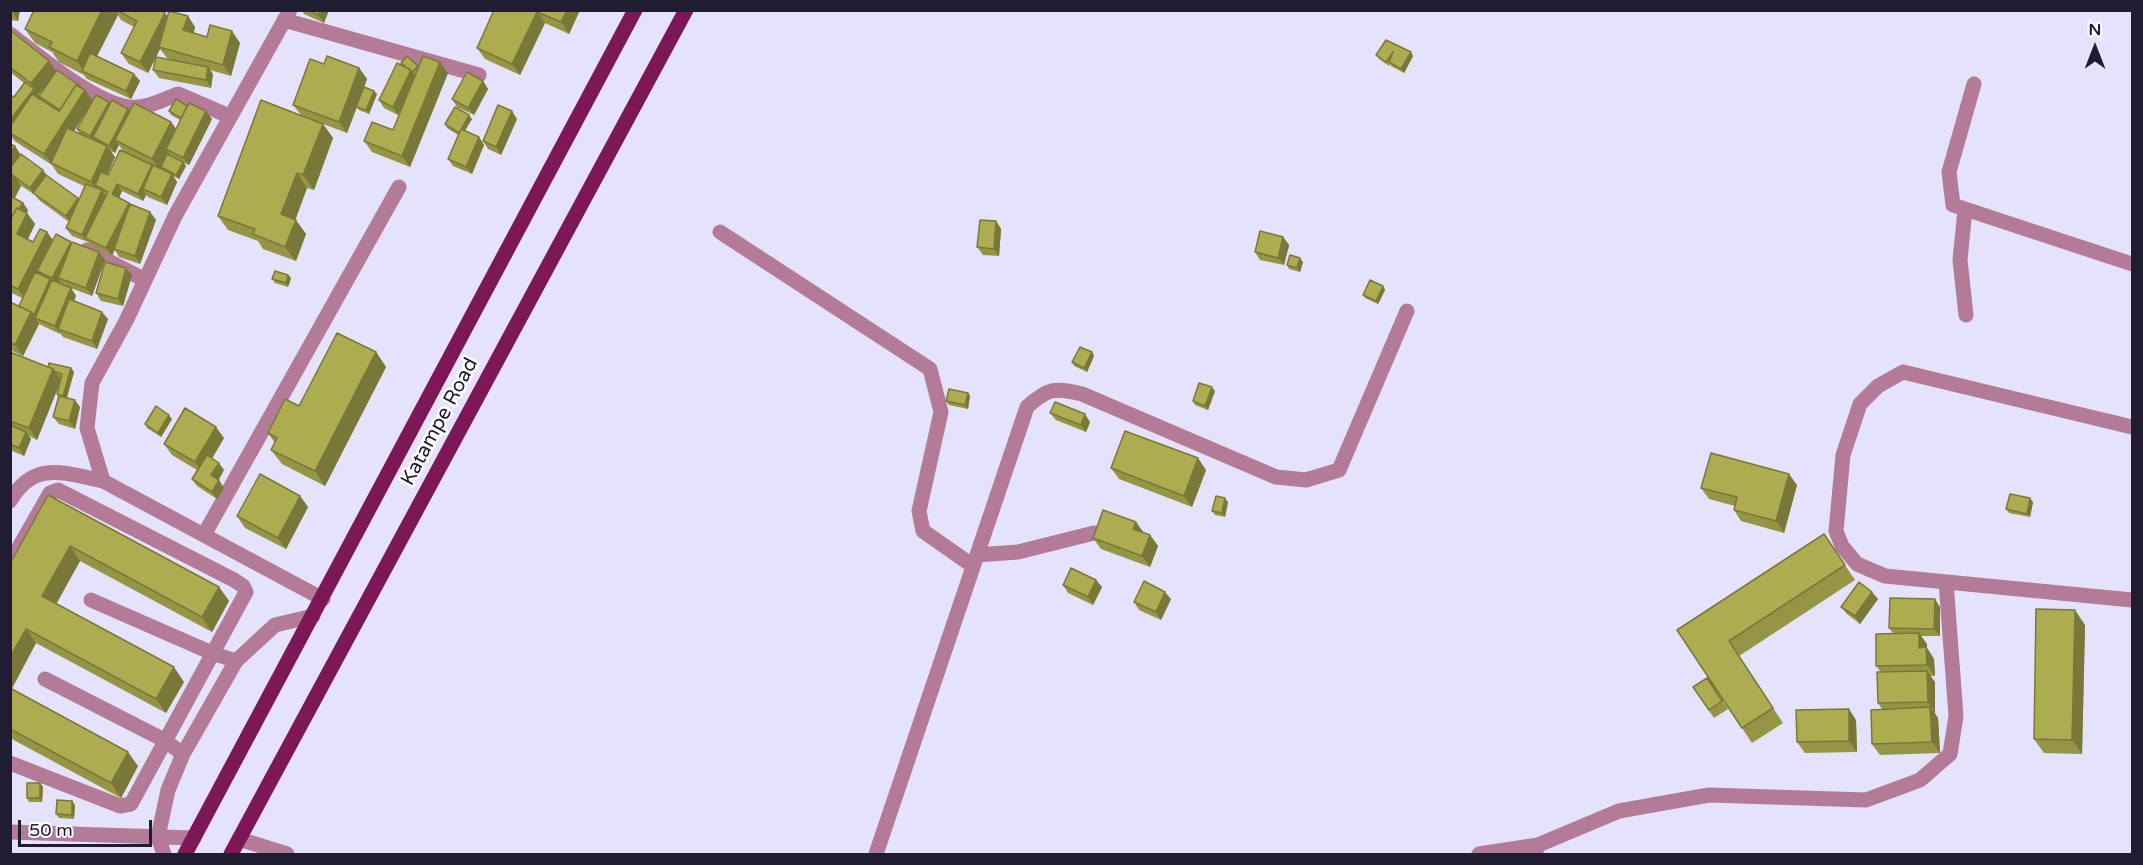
<!DOCTYPE html>
<html>
<head>
<meta charset="utf-8">
<style>
  body { margin:0 }
  #map { position:relative; width:2143px; height:865px; overflow:hidden; background:#e4e3fb; font-family:"Varela Round",sans-serif }
  canvas { display:block }
  .frame { position:absolute; inset:0; border:12px solid #201d33; pointer-events:none }
  .north { position:absolute; left:2065px; top:18px; width:60px; height:60px; -webkit-text-stroke:4px #fff; paint-order:stroke; rotate:0deg; font-size:16px; font-weight:700; line-height:24px; text-align:center; color:#201d33 }
  .north::after { content:''; display:block; margin:auto; width:21px; height:27px; background:#201d33; clip-path:polygon(50% 0,100% 100%,50% 72%,0 100%) }
  .scale { position:absolute; left:18px; top:820px; width:134px; height:27px; box-sizing:border-box; border:3px solid #201d33; border-top:0; padding-left:8px; font-size:18px; line-height:21px; white-space:nowrap; color:#201d33; -webkit-text-stroke:4px #fff; paint-order:stroke }
</style>
</head>
<body>
<div id="map">
<canvas width="2143" height="865"></canvas>
<div class="frame"></div>
<div class="north">N</div>
<div class="scale">50 m</div>
</div>
<script>
const ctx = document.querySelector('canvas').getContext('2d');
ctx.lineJoin = 'round';
function stroke(path, color, width, dash) { ctx.strokeStyle = color; ctx.lineWidth = width; ctx.lineCap = dash ? 'butt' : 'round'; ctx.setLineDash(dash || []); ctx.stroke(path); }
function paint(path, color) { ctx.fillStyle = color; ctx.fill(path, 'evenodd'); }
function label(font, color, halo, rows, align = 'center') {
  ctx.font = font + ' "Varela Round",sans-serif'; ctx.lineWidth = 5; ctx.setLineDash([]); ctx.textBaseline = 'middle'; ctx.strokeStyle = halo; ctx.fillStyle = color; for (const [text, x, y, turn = 0] of rows) {
    ctx.save(); ctx.translate(x, y); ctx.rotate((+turn || 0) * Math.PI / 180); ctx.textAlign = isNaN(turn) ? turn : align; if (halo) ctx.strokeText(text, 0, 0); ctx.fillText(text, 0, 0); ctx.restore();
  }
}
const minor = new Path2D(`
  M 284,20 L 479,75
  M 10,34 C 39,56 94,103 129,107 C 146,109 162,100 178,94 L 229,116
  M 1974,84 L 1949,172 L 1953,205 L 2132,264
  M 1965,210 L 1960,260 L 1966,315
  M 720,232 L 930,369 L 941,412 L 919,511 L 923,531 L 973,566
  M 87,250 L 145,280
  M 2132,427 L 1903,372 L 1878,386 L 1860,404 L 1843,455 L 1836,531 L 1842,546 L 1857,564 L 1885,576 L 2132,600
  M 103,481 L 87,428 L 92,383 L 126,321 L 175,216 L 290,10
  M 10,501 C 34,460 64,473 103,481 L 323,599
  M 205,533 L 399,187
  M 977,555 L 1018,552 L 1094,533
  M 10,563 L 50,493 L 58,490 L 234,580 L 243,586 L 246,592 L 131,804 L 120,806 L 10,763
  M 91,600 L 212,653 L 236,661
  M 45,679 L 164,740 L 183,754
  M 10,832 L 194,838
  M 239,839 L 287,854
  M 1538,845 L 1619,811 L 1709,795 L 1866,800 L 1920,780 L 1950,754 L 1956,716 L 1946,582
  M 164,854 L 158,837 L 168,790 L 183,754 L 236,661 L 275,625 L 313,616
  M 876,854 L 1027,407 C 1048,388 1055,387 1082,394 L 1276,477 L 1306,480 L 1339,470 L 1407,311
  M 1479,854 L 1538,845 L 1535,854`);
const major = new Path2D(`
  M 185,854 L 635,10
  M 231,854 L 686,10`);
const wall = new Path2D(`
  M 10,10 L 20,10 L 18,21 L 10,20 Z
  M 34,10 L 160,10 L 165,13 L 167,17 L 195,27 L 194,33 L 207,37 L 240,43 L 231,76 L 210,70 L 213,74 L 211,88 L 159,78 L 153,70 L 176,61 L 167,58 L 160,49 L 148,73 L 129,64 L 121,53 L 134,27 L 121,20 L 118,15 L 97,56 L 134,74 L 140,81 L 131,99 L 87,79 L 84,75 L 59,62 L 52,52 L 35,43 L 25,29 Z
  M 302,10 L 329,10 L 324,23 L 304,14 Z
  M 494,10 L 580,10 L 569,34 L 545,23 L 520,75 L 485,59 L 477,48 Z
  M 10,30 L 56,71 L 80,86 L 85,90 L 92,101 L 109,102 L 110,104 L 130,111 L 171,122 L 176,129 L 180,120 L 171,115 L 169,111 L 212,119 L 189,165 L 184,163 L 186,166 L 179,179 L 173,176 L 177,182 L 167,205 L 148,197 L 146,195 L 143,201 L 122,191 L 119,198 L 130,205 L 150,212 L 156,220 L 140,264 L 119,257 L 115,250 L 112,256 L 90,245 L 88,242 L 72,236 L 66,228 L 69,222 L 39,200 L 35,195 L 20,185 L 21,186 L 15,198 L 23,203 L 28,210 L 27,213 L 35,224 L 28,239 L 33,242 L 47,232 L 53,240 L 72,242 L 99,252 L 105,260 L 92,296 L 68,287 L 71,288 L 76,296 L 74,301 L 108,319 L 97,349 L 63,337 L 60,333 L 60,334 L 41,325 L 39,324 L 23,356 L 10,350 L 10,302 L 19,306 L 22,298 L 10,292 L 10,144 L 15,146 L 20,154 L 18,158 L 48,177 L 79,200 L 84,186 L 58,174 L 52,165 L 16,142 L 10,136 L 10,95 L 14,97 L 24,83 L 10,72 ZM 49,82 L 39,96 L 41,99 L 36,93 L 38,95 ZM 87,111 L 77,129 L 80,134 L 74,131 ZM 119,145 L 123,151 L 108,175 L 107,175 L 115,157 L 111,151 L 115,153 Z
  M 1376,55 L 1413,56 L 1404,73 L 1391,66 L 1390,64 L 1389,66 L 1379,59 Z
  M 401,63 L 448,73 L 410,167 L 372,152 L 364,141 L 393,130 L 405,102 L 398,115 L 384,108 L 379,100 L 403,66 Z
  M 324,64 L 359,68 L 367,79 L 363,91 L 374,91 L 377,94 L 369,114 L 359,110 L 357,107 L 347,133 L 323,124 L 333,138 L 314,190 L 307,188 L 295,220 L 306,234 L 296,261 L 263,249 L 258,241 L 228,230 L 218,216 L 301,115 L 293,105 Z
  M 483,81 L 488,89 L 474,115 L 457,107 L 452,99 Z
  M 472,119 L 465,131 L 479,137 L 484,145 L 472,174 L 453,166 L 448,159 L 458,135 L 447,128 L 445,124 Z
  M 517,119 L 501,155 L 488,149 L 483,141 Z
  M 996,221 L 1001,229 L 999,256 L 983,255 L 977,247 Z
  M 1283,237 L 1289,245 L 1284,265 L 1260,260 L 1255,252 Z
  M 1303,262 L 1300,272 L 1289,269 L 1287,265 Z
  M 132,275 L 123,306 L 101,301 L 96,293 Z
  M 288,275 L 291,278 L 288,287 L 275,283 L 272,279 Z
  M 1383,286 L 1385,290 L 1378,304 L 1365,298 L 1363,295 Z
  M 10,352 L 48,367 L 71,368 L 74,372 L 67,398 L 80,407 L 75,429 L 59,424 L 53,417 L 58,397 L 57,394 L 60,383 L 37,440 L 29,436 L 31,439 L 24,456 L 10,450 Z
  M 376,352 L 386,367 L 325,486 L 282,464 L 271,450 L 275,443 L 268,433 L 299,406 Z
  M 1092,352 L 1094,356 L 1087,372 L 1074,366 L 1072,362 Z
  M 1215,391 L 1208,410 L 1195,405 L 1193,401 Z
  M 968,393 L 970,396 L 968,409 L 949,405 L 946,401 Z
  M 1050,413 L 1090,422 L 1086,432 L 1056,420 Z
  M 172,419 L 161,437 L 147,428 L 145,424 Z
  M 224,438 L 212,458 L 224,470 L 218,480 L 224,488 L 217,499 L 197,486 L 192,479 L 197,470 L 172,455 L 164,444 Z
  M 1111,468 L 1206,470 L 1192,507 L 1119,479 Z
  M 1797,485 L 1784,533 L 1741,521 L 1734,510 L 1735,506 L 1709,499 L 1701,488 Z
  M 48,495 L 219,587 L 229,601 L 212,632 L 80,561 L 56,603 L 184,682 L 166,713 L 36,643 L 12,689 L 138,766 L 121,798 L 10,738 L 10,564 Z
  M 300,496 L 308,507 L 286,549 L 245,528 L 237,516 Z
  M 1228,502 L 1225,517 L 1215,515 L 1212,511 Z
  M 2033,502 L 2030,517 L 2009,513 L 2006,509 Z
  M 1143,532 L 1150,535 L 1158,546 L 1150,567 L 1101,549 L 1093,538 Z
  M 1834,549 L 1855,580 L 1739,656 L 1783,723 L 1752,743 L 1677,630 Z
  M 1096,580 L 1102,587 L 1093,605 L 1068,593 L 1063,585 Z
  M 1171,599 L 1161,620 L 1139,610 L 1134,602 Z
  M 1878,599 L 1860,624 L 1847,614 L 1841,607 Z
  M 1940,607 L 1940,636 L 1921,636 L 1927,644 L 1927,648 L 1934,659 L 1935,676 L 1930,676 L 1935,682 L 1935,713 L 1938,718 L 1940,753 L 1880,755 L 1872,744 L 1882,709 L 1878,703 L 1881,672 L 1876,666 L 1893,633 L 1889,628 Z
  M 2085,625 L 2082,754 L 2044,753 L 2034,739 Z
  M 1707,678 L 1728,709 L 1714,718 L 1693,687 Z
  M 1856,720 L 1857,752 L 1805,753 L 1797,742 Z
  M 40,783 L 43,787 L 42,802 L 29,802 L 27,798 Z
  M 75,805 L 74,819 L 59,818 L 56,814 Z`);
const shadedWall = new Path2D(`
  M 11,10 L 20,10 L 18,21 Z
  M 102,10 L 115,10 L 118,15 L 88,74 L 84,72 L 77,61 Z
  M 321,10 L 329,10 L 324,23 L 318,15 Z
  M 567,10 L 580,10 L 569,34 L 561,22 Z
  M 537,12 L 545,23 L 520,75 L 512,64 Z
  M 165,13 L 173,24 L 159,47 L 160,49 L 148,73 L 140,62 Z
  M 188,16 L 195,27 L 191,42 L 183,30 Z
  M 232,31 L 240,43 L 231,76 L 223,65 Z
  M 1411,52 L 1413,56 L 1404,73 L 1401,69 Z
  M 49,61 L 57,72 L 38,95 L 31,83 Z
  M 440,62 L 448,73 L 410,167 L 402,156 Z
  M 208,67 L 213,74 L 211,88 L 206,80 Z
  M 359,68 L 367,79 L 347,133 L 339,122 Z
  M 411,70 L 417,78 L 398,115 L 393,107 Z
  M 134,74 L 140,81 L 131,99 L 126,91 Z
  M 483,81 L 488,89 L 474,115 L 468,108 Z
  M 80,86 L 84,92 L 85,90 L 93,101 L 53,164 L 51,163 L 52,165 L 44,154 Z
  M 34,89 L 42,100 L 10,133 L 10,120 Z
  M 374,91 L 377,94 L 369,114 L 366,110 Z
  M 109,102 L 115,110 L 93,137 L 96,142 L 95,144 L 90,136 Z
  M 128,109 L 134,116 L 115,140 L 119,145 L 115,153 L 109,146 Z
  M 206,111 L 212,119 L 189,165 L 183,158 Z
  M 512,111 L 517,119 L 501,155 L 496,147 Z
  M 469,115 L 472,119 L 461,136 L 459,133 Z
  M 171,122 L 179,133 L 166,149 L 169,153 L 160,170 L 152,159 Z
  M 323,124 L 333,138 L 314,190 L 303,175 Z
  M 479,137 L 484,145 L 472,174 L 466,167 Z
  M 15,146 L 20,154 L 10,172 L 10,154 Z
  M 107,146 L 115,157 L 101,188 L 95,185 L 100,192 L 99,193 L 91,182 Z
  M 183,162 L 186,166 L 179,179 L 176,175 Z
  M 152,165 L 157,172 L 143,189 L 146,195 L 143,201 L 138,194 Z
  M 43,170 L 48,177 L 33,193 L 30,188 Z
  M 297,173 L 307,188 L 292,229 L 281,214 Z
  M 172,174 L 177,182 L 167,205 L 161,197 Z
  M 14,175 L 21,186 L 10,206 L 10,181 Z
  M 117,184 L 122,191 L 117,202 L 112,194 Z
  M 102,190 L 107,198 L 85,238 L 88,242 L 82,235 Z
  M 78,198 L 83,206 L 71,223 L 66,216 Z
  M 23,203 L 28,210 L 15,234 L 10,227 Z
  M 129,203 L 135,211 L 114,249 L 114,250 L 112,256 L 106,248 Z
  M 150,212 L 156,220 L 140,264 L 135,256 Z
  M 27,213 L 35,224 L 25,245 L 17,234 Z
  M 296,220 L 306,234 L 296,261 L 285,247 Z
  M 996,221 L 1001,229 L 999,256 L 994,249 Z
  M 47,232 L 55,244 L 37,271 L 39,274 L 26,300 L 18,289 Z
  M 1283,237 L 1289,245 L 1284,265 L 1278,258 Z
  M 71,242 L 76,249 L 58,278 L 60,281 L 58,286 L 52,278 Z
  M 99,252 L 105,260 L 92,296 L 86,288 Z
  M 1300,258 L 1303,262 L 1300,272 L 1297,268 Z
  M 126,268 L 132,275 L 123,306 L 118,299 Z
  M 288,275 L 291,278 L 288,287 L 286,283 Z
  M 50,279 L 56,286 L 36,318 L 34,315 Z
  M 1383,286 L 1385,290 L 1378,304 L 1376,301 Z
  M 71,288 L 76,296 L 61,330 L 58,329 L 60,333 L 60,334 L 55,326 Z
  M 31,312 L 39,324 L 23,356 L 15,345 Z
  M 102,312 L 108,319 L 97,349 L 92,341 Z
  M 376,352 L 386,367 L 325,486 L 315,471 Z
  M 1092,352 L 1094,356 L 1087,372 L 1084,368 Z
  M 71,368 L 74,372 L 66,400 L 63,396 Z
  M 53,369 L 61,380 L 37,440 L 29,428 Z
  M 1212,387 L 1215,391 L 1208,410 L 1205,406 Z
  M 968,393 L 970,396 L 968,409 L 965,405 Z
  M 75,400 L 80,407 L 75,429 L 69,421 Z
  M 1085,414 L 1090,422 L 1086,432 L 1081,425 Z
  M 169,415 L 172,419 L 161,437 L 158,433 Z
  M 216,427 L 224,438 L 203,474 L 195,462 Z
  M 26,432 L 31,439 L 24,456 L 19,448 Z
  M 1198,458 L 1206,470 L 1192,507 L 1184,496 Z
  M 219,463 L 224,470 L 217,483 L 211,475 Z
  M 1789,474 L 1797,485 L 1784,533 L 1776,521 Z
  M 219,480 L 224,488 L 217,499 L 212,492 Z
  M 300,496 L 308,507 L 286,549 L 278,538 Z
  M 1225,498 L 1228,502 L 1225,517 L 1222,513 Z
  M 2030,498 L 2033,502 L 2030,517 L 2027,514 Z
  M 1136,522 L 1144,533 L 1133,529 Z
  M 1150,535 L 1158,546 L 1150,567 L 1142,556 Z
  M 70,546 L 80,561 L 53,610 L 42,596 Z
  M 1096,580 L 1102,587 L 1093,605 L 1088,597 Z
  M 219,587 L 229,601 L 212,632 L 202,617 Z
  M 1165,592 L 1171,599 L 1161,620 L 1156,612 Z
  M 1872,592 L 1878,599 L 1860,624 L 1855,616 Z
  M 1935,599 L 1940,607 L 1940,636 L 1934,629 Z
  M 2075,610 L 2085,625 L 2082,754 L 2072,740 Z
  M 26,629 L 36,643 L 10,691 L 10,657 Z
  M 1919,633 L 1927,644 L 1927,648 L 1934,659 L 1935,676 L 1927,665 L 1919,648 Z
  M 174,667 L 184,682 L 166,713 L 156,699 Z
  M 1927,671 L 1935,682 L 1935,713 L 1928,702 Z
  M 1930,707 L 1938,718 L 1940,753 L 1932,742 Z
  M 1849,709 L 1856,720 L 1857,752 L 1849,741 Z
  M 128,752 L 138,766 L 121,798 L 111,783 Z
  M 40,783 L 43,787 L 42,802 L 40,798 Z
  M 72,801 L 75,805 L 74,819 L 72,815 Z`);
const building = new Path2D(`
  M 34,10 L 102,10 L 77,61 L 49,47 L 52,42 L 25,29 Z
  M 116,10 L 160,10 L 165,13 L 140,62 L 121,53 L 137,21 Z
  M 308,10 L 321,10 L 318,15 Z
  M 494,10 L 567,10 L 561,22 L 537,12 L 512,64 L 477,48 Z
  M 169,11 L 188,16 L 183,30 L 207,37 L 210,25 L 232,31 L 223,65 L 159,47 Z
  M 10,30 L 49,61 L 31,83 L 10,67 Z
  M 1386,40 L 1411,52 L 1401,69 L 1389,62 L 1393,52 L 1386,62 L 1376,55 Z
  M 90,53 L 134,74 L 126,91 L 82,71 Z
  M 327,56 L 359,68 L 339,122 L 293,105 L 310,59 L 324,64 Z
  M 407,56 L 418,66 L 412,72 L 401,63 Z
  M 423,56 L 440,62 L 402,156 L 364,141 L 372,122 L 393,130 Z
  M 156,57 L 208,67 L 206,80 L 153,70 Z
  M 397,63 L 411,70 L 393,107 L 379,100 Z
  M 57,70 L 80,86 L 79,87 L 76,85 L 60,110 L 39,96 Z
  M 467,72 L 483,81 L 468,108 L 452,99 Z
  M 25,82 L 34,89 L 10,120 L 10,95 L 14,97 Z
  M 76,85 L 85,90 L 44,154 L 10,133 L 10,127 L 32,94 L 59,111 Z
  M 364,87 L 374,91 L 366,110 L 356,107 Z
  M 96,95 L 109,102 L 90,136 L 77,129 Z
  M 176,99 L 187,106 L 181,118 L 169,111 Z
  M 112,100 L 128,109 L 109,146 L 93,137 Z
  M 261,100 L 323,124 L 303,175 L 297,173 L 281,214 L 296,220 L 285,247 L 253,234 L 255,229 L 218,216 Z
  M 134,103 L 171,122 L 152,159 L 115,140 Z
  M 189,103 L 206,111 L 183,158 L 166,149 Z
  M 498,105 L 512,111 L 496,147 L 483,141 Z
  M 455,107 L 469,115 L 459,133 L 445,124 Z
  M 67,128 L 107,146 L 91,182 L 51,163 Z
  M 461,129 L 479,137 L 466,167 L 448,159 Z
  M 10,144 L 15,146 L 10,154 Z
  M 120,150 L 152,165 L 138,194 L 117,184 L 112,194 L 129,203 L 106,248 L 85,238 L 108,192 L 95,185 L 101,172 L 108,175 Z
  M 21,154 L 43,170 L 30,188 L 10,173 L 10,168 Z
  M 167,154 L 183,162 L 176,175 L 161,167 Z
  M 153,165 L 172,174 L 161,197 L 143,189 Z
  M 46,175 L 78,198 L 66,216 L 33,193 Z
  M 86,184 L 102,190 L 82,235 L 66,228 Z
  M 10,196 L 23,203 L 19,209 L 17,208 L 10,220 Z
  M 130,204 L 150,212 L 135,256 L 114,249 Z
  M 17,208 L 27,213 L 17,234 L 33,242 L 40,229 L 47,232 L 18,289 L 10,285 L 10,220 Z
  M 980,220 L 996,221 L 994,249 L 977,247 Z
  M 1260,231 L 1283,237 L 1278,258 L 1255,252 Z
  M 56,234 L 71,242 L 52,278 L 37,271 Z
  M 72,242 L 99,252 L 86,288 L 58,278 Z
  M 1290,255 L 1300,258 L 1297,268 L 1287,265 Z
  M 105,262 L 126,268 L 118,299 L 96,293 Z
  M 275,271 L 288,275 L 286,283 L 272,279 Z
  M 35,272 L 50,279 L 34,315 L 31,312 L 19,306 Z
  M 52,280 L 71,288 L 55,326 L 35,318 Z
  M 1370,280 L 1383,286 L 1376,301 L 1363,295 Z
  M 69,299 L 102,312 L 92,341 L 58,329 Z
  M 10,302 L 31,312 L 15,345 L 10,342 Z
  M 337,333 L 376,352 L 315,471 L 271,450 L 277,438 L 268,433 L 285,399 L 299,406 Z
  M 1080,347 L 1092,352 L 1084,368 L 1072,362 Z
  M 10,352 L 53,369 L 29,428 L 10,421 Z
  M 49,363 L 71,368 L 63,396 L 57,394 L 62,374 L 55,372 L 53,369 L 48,367 Z
  M 1199,383 L 1212,387 L 1205,406 L 1193,401 Z
  M 949,389 L 968,393 L 965,405 L 946,401 Z
  M 59,396 L 75,400 L 69,421 L 53,417 Z
  M 1055,402 L 1085,414 L 1081,425 L 1050,413 Z
  M 156,406 L 169,415 L 158,433 L 145,424 Z
  M 185,408 L 216,427 L 195,462 L 164,444 Z
  M 10,425 L 26,432 L 19,448 L 10,444 Z
  M 1125,431 L 1198,458 L 1184,496 L 1111,468 Z
  M 1711,453 L 1789,474 L 1776,521 L 1734,510 L 1737,497 L 1701,488 Z
  M 207,455 L 219,463 L 211,475 L 219,480 L 212,492 L 192,479 Z
  M 260,474 L 300,496 L 278,538 L 237,516 Z
  M 2010,494 L 2030,498 L 2027,514 L 2006,509 Z
  M 48,495 L 219,587 L 202,617 L 70,546 L 42,596 L 174,667 L 156,699 L 26,629 L 10,657 L 10,564 Z
  M 1216,496 L 1225,498 L 1222,513 L 1212,511 Z
  M 1103,510 L 1136,522 L 1133,529 L 1150,535 L 1142,556 L 1093,538 Z
  M 1824,534 L 1845,565 L 1729,641 L 1773,708 L 1742,728 L 1677,630 Z
  M 1071,568 L 1096,580 L 1088,597 L 1063,585 Z
  M 1144,581 L 1165,592 L 1156,612 L 1134,602 Z
  M 1859,582 L 1872,592 L 1855,616 L 1841,607 Z
  M 1890,598 L 1935,599 L 1934,629 L 1889,628 Z
  M 2036,609 L 2075,610 L 2072,740 L 2034,739 Z
  M 1919,633 L 1919,648 L 1926,647 L 1927,665 L 1876,666 L 1876,634 Z
  M 1927,671 L 1928,702 L 1878,703 L 1877,672 Z
  M 1707,678 L 1722,701 L 1709,710 L 1693,687 Z
  M 10,688 L 128,752 L 111,783 L 10,729 Z
  M 1930,707 L 1932,742 L 1872,744 L 1871,710 Z
  M 1849,709 L 1849,741 L 1797,742 L 1796,710 Z
  M 27,783 L 40,783 L 40,798 L 27,798 Z
  M 57,800 L 72,801 L 72,815 L 56,814 Z`);
const streetNames = [
  ["Katampe Road",440,422,-62]
];
stroke(minor, '#b37b97', 15);
stroke(major, '#7d1757', 15);
paint(wall, '#969445');
paint(shadedWall, '#7a7838');
paint(building, '#aeac50');
stroke(building, '#7a7838', 1.5);
label('20px', '#201d33', '#fff', streetNames);
</script>
</body>
</html>
